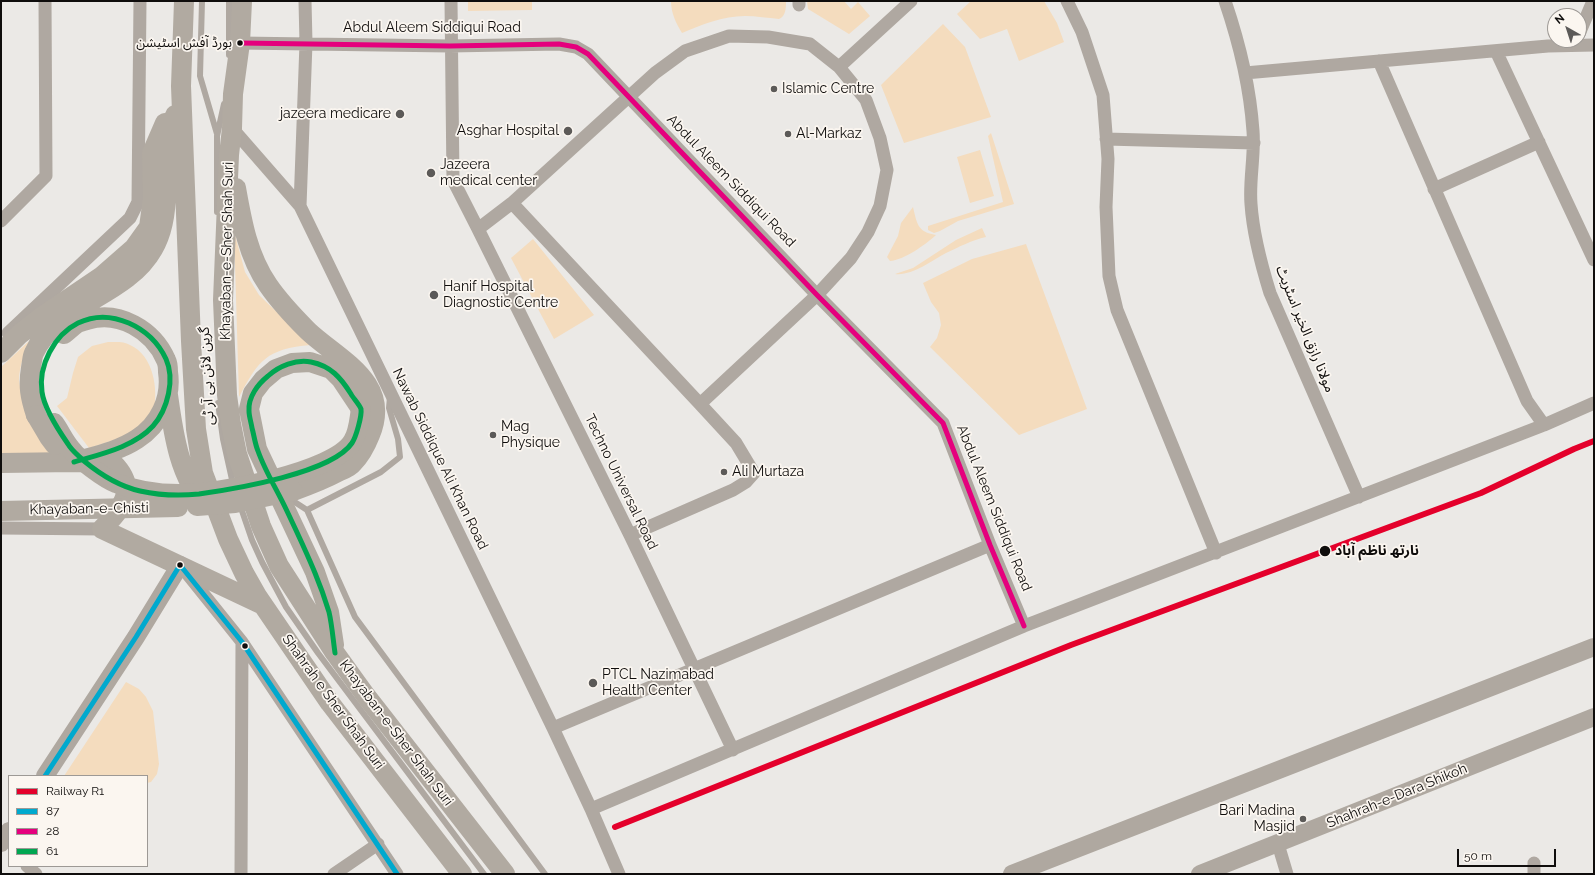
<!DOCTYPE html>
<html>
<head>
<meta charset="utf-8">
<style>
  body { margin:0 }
  #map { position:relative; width:1595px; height:875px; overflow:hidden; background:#ebe9e6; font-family:Raleway,sans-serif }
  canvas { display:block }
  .frame { position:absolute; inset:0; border:2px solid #0f0d0c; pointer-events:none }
  .legend { position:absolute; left:8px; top:775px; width:140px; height:92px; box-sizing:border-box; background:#fbf6f0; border:1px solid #9d9995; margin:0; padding:5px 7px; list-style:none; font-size:12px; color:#0f0d0c }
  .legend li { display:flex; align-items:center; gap:8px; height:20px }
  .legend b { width:20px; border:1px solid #9d9995 }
  .north { position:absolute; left:1547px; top:8px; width:40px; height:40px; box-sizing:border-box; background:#fbf6f0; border:1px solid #9d9995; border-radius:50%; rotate:321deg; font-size:11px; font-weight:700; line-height:16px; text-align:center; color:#0f0d0c }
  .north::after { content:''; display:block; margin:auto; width:14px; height:18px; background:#5c5a58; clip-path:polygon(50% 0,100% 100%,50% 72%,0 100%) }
  .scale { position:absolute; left:1457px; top:849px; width:99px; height:18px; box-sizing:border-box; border:2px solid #0f0d0c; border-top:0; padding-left:5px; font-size:12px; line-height:14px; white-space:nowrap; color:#0f0d0c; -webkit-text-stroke:3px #fbf6f0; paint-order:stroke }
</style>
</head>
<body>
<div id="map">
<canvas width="1595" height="875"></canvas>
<div class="frame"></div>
<ul class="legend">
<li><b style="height:5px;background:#e4002b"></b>Railway R1</li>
<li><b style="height:5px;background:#00a9ce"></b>87</li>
<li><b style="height:5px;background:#e5007d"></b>28</li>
<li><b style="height:5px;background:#00a651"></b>61</li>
</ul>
<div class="north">N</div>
<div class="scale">50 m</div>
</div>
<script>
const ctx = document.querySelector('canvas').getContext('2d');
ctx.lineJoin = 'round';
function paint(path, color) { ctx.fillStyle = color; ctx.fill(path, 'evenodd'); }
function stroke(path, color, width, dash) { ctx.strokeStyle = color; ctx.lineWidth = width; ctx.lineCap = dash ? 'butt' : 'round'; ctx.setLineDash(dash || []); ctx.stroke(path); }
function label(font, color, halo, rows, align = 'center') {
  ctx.font = font + ' Raleway,"Noto Sans Arabic",sans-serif'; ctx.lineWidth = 3.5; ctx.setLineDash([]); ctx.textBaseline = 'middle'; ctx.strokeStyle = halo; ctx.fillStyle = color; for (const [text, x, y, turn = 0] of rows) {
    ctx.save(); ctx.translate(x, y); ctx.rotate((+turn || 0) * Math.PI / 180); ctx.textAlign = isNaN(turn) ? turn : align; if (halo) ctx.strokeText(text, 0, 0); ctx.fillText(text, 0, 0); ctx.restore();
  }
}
const green = new Path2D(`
  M 468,1 L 532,1 L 532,10 L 468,11 Z
  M 671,1 L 786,1 C 786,8 786,16 779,19 C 768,18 756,16 745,16 C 723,16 701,25 682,33 C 676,23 671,13 671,1 Z
  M 807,1 L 844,1 L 851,9 L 858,2 L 870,16 L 849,34 L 808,9 Z
  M 971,1 L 1044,1 L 1057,23 L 1064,42 L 1019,61 L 1007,29 L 980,39 L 957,14 Z
  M 943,24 L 965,47 L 991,117 L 904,143 L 881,85 Z
  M 991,133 L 1014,204 L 958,221 L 940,231 L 934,233 L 928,230 L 928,226 L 1003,202 L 988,136 Z
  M 980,150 L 994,196 L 970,203 L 957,157 Z
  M 913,207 C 917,223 917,232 936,235 C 925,245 904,260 890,261 L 887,257 L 898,236 L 901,223 Z
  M 982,228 L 986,237 C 972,240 959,247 946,253 C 931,261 912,276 895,274 L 913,268 L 956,240 Z
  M 234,231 L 245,272 L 259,295 L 311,345 C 266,349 259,360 239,397 Z
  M 533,239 L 594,315 L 554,339 L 511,258 Z
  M 1026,244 L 1087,409 L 1019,435 L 930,347 L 937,338 L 941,325 L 939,313 L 931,302 L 923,283 L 972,259 Z
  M 29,341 C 25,353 19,367 19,380 C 20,398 43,436 52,453 L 1,453 L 1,367 Z
  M 108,342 C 115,342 124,341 130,345 C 154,356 158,389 154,411 L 130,435 L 89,448 L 57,406 L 67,398 L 73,373 L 78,357 L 92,346 Z
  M 126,682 L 139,689 L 146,697 L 153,711 L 159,764 L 157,774 L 151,782 L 147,783 L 147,776 L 64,776 Z`);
const lane = new Path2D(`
  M 202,1 L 200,76 L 217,134
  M 229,1 L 229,55
  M 217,212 L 217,136 L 224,104
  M 390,397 L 389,408 L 398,439 L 400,457 L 381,472 L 307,510 L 355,617 L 545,874
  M 218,403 L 223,439 L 233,484
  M 287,497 L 307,510
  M 240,505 L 252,540 L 262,562 L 286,607 L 318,653 L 484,874`);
const street = new Path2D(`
  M 305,1 L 306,43 L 300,206 L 553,728 L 591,809 L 619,874
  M 451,1 L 453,180 L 478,229 L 512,203
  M 799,1 L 799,5
  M 1067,1 L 1082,32 L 1103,95 L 1108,159 L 1106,207 L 1109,276 L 1117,310 L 1216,553
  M 1225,1 C 1239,42 1250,87 1253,131 C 1255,155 1249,180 1251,204 C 1253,234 1261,264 1270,293 L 1359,497
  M 1579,34 L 1593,1
  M 240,43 L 450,46 L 559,44 L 576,47 L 588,54 L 817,295 L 943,423 L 990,545 L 1024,626
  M 1496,51 L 1594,260
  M 1379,61 L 1527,401 L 1544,425
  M 839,67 L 911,1
  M 1245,73 L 1548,46 L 1594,45
  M 232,128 L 300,206
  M 1106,139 L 1254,143
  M 1434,189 L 1539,142
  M 1,221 L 46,176 L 45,1
  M 478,229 L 630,535 L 733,750
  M 8,333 L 130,218 L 138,202 L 140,1
  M 1,528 L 102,529
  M 630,535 L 733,490 L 746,482 L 754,473 L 736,443 L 700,404 L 817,295 L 851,258 L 868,232 L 880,206 L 887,170 L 880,138 L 866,100 L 839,67 L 810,44 L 768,37 L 729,36 L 685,51 L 655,73 L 512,203 L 700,404
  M 185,571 L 242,642 L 397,874
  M 553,728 L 990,545
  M 591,809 L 1024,626 L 1544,425 L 1594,403
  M 1278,844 L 1287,874
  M 27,866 L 36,874
  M 241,874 L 242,642
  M 334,874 L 378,844
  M 1534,874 L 1534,863`);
const secondary = new Path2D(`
  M 45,776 L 136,637 L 180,565
  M 1,843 L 9,831
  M 1012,874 L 1594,647
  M 1200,874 L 1594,717`);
const primary = new Path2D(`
  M 184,1 L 181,86 L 191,341 L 196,429 L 203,473 L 228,539 L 244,573 L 257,596 L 330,703 L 462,874
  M 242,1 L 240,43 L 233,94 L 232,128 L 229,155 L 223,300 L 227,395 L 231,424 L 237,454 L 261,526 L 279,566 L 335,653 L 366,696 L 505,874
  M 236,188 C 242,222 248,256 268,285 C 279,301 294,317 308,331 C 339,360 392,382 370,435 C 366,445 361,455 353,463 C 350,467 345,469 340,471 C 325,479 310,485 293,491
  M 64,334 C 68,331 72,327 76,324 C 79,322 83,321 87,320 C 119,310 153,330 166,360 C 168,364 168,368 168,372 C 172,399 159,425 137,439 C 119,451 95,456 74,462
  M 1,353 L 20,334 L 43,316 L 102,276 L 134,248 L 149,227 L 153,198 L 152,153 L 165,123
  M 168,395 C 173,431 179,478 206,505
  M 36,415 C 30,397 28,386 31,368 C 32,363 32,357 34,353 C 56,304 126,297 153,249 C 163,232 166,209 166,190 C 166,180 165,170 166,160 C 168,145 172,130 175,115
  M 1,463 L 74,462 L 113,463 C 139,489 122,508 102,529 L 263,605
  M 334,645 L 329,612 L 315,572 L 257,449 L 249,409 L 253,393 L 263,380 L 276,369 L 292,363 L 310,362 L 331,369 L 341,379 L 361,409`);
const primaryBridge = new Path2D(`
  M 36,415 L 49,437 L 55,445
  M 54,423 C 60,431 64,441 71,449 C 78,459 105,479 116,483 C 136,491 158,494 179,494 C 214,495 335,473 353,441 C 359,431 359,420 361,409
  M 197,506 L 235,503 L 293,491
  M 1,511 L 178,507`);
const bus1 = new Path2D(`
  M 45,776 L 136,637 L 180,565 L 242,642 L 397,874`);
const bus2 = new Path2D(`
  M 240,43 L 450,46 L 559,44 L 576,47 L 588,54 L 817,295 L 943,423 L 990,545 L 1024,626`);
const bus3 = new Path2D(`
  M 74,462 C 101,454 134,447 153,426 C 168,409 175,379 166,359 C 151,327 111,307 78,323 C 54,335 38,366 42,392 C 44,407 59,431 68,444 C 72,451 78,455 84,461 C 101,475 118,486 140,491 C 158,495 180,496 199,494 C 235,489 332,473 352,443 C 356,437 362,416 361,409 C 359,404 353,398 351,394 C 341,378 331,366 311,362 C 296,359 279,366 268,376 C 258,384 248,397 249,411 C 249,416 251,422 252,428 C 254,435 255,444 258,451 C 265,471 277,490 286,509 C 296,530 306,551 315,573 C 320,585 325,599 329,612 C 332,625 333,639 335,653`);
const rail1 = new Path2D(`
  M 615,827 L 1071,645 L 1481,493 L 1574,449 L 1594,441`);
const markers = [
  [240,43,3.5,"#0f0d0c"],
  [774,89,4,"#5c5a58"],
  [400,114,5,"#5c5a58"],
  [568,131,5,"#5c5a58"],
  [788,134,4,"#5c5a58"],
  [431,173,5,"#5c5a58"],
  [434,295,5,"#5c5a58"],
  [493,435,4,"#5c5a58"],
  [724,472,4,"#5c5a58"],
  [1325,551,6,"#0f0d0c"],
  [180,565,3.5,"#0f0d0c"],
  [245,646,3.5,"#0f0d0c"],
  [593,683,5,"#5c5a58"],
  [1303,819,4,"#5c5a58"]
];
const busNames = [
  ["بورڈ آفش اسٹیشن",232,43]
];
const streetNames = [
  ["Abdul Aleem Siddiqui Road",432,28],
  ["Abdul Aleem Siddiqui Road",731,181,46],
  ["Khayaban-e-Sher Shah Suri",227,251,-89],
  ["مولانا رازق الخیر اسٹریٹ",1305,329,68],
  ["گرین لائن بی آر ٹی",207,376,-93],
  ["Nawab Siddique Ali Khan Road",440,459,64],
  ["Techno Universal Road",621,482,64],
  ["Abdul Aleem Siddiqui Road",994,508,68],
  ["Khayaban-e-Chisti",89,509,-1],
  ["Shahrah e Sher Shah Suri",333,702,54],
  ["Khayaban-e-Sher Shah Suri",396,733,53],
  ["Shahrah-e-Dara Shikoh",1397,796,-22]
];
const poiNames = [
  ["Islamic Centre",782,89],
  ["jazeera medicare",391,114,"right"],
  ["Asghar Hospital",559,131,"right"],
  ["Al-Markaz",796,134],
  ["Jazeera",440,165],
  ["medical center",440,181],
  ["Hanif Hospital",443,287],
  ["Diagnostic Centre",443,303],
  ["Mag",501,427],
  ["Physique",501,443],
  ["Ali Murtaza",732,472],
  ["PTCL Nazimabad",602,675],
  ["Health Center",602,691],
  ["Bari Madina",1295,811,"right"],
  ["Masjid",1295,827,"right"]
];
const stopNames = [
  ["نارتھ ناظم آباد",1335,551]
];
paint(green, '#f4dcbe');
stroke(lane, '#afa8a1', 6);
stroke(street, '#afa8a1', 13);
stroke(secondary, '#afa8a0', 18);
stroke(primary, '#b1aaa1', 20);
stroke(primaryBridge, '#b1aaa1', 20);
stroke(bus1, '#00a9ce', 5);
stroke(bus2, '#e5007d', 5);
stroke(bus3, '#00a651', 5);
stroke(rail1, '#e4002b', 6);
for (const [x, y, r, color] of markers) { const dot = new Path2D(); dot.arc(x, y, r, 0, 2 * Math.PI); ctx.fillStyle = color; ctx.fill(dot); stroke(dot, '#fbf6f0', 1.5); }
label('13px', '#0f0d0c', '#fbf6f0', busNames, 'right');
label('14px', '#0f0d0c', '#fbf6f0', streetNames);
label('14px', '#0f0d0c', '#fbf6f0', poiNames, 'left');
label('bold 14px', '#0f0d0c', '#fbf6f0', stopNames, 'left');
</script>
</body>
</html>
